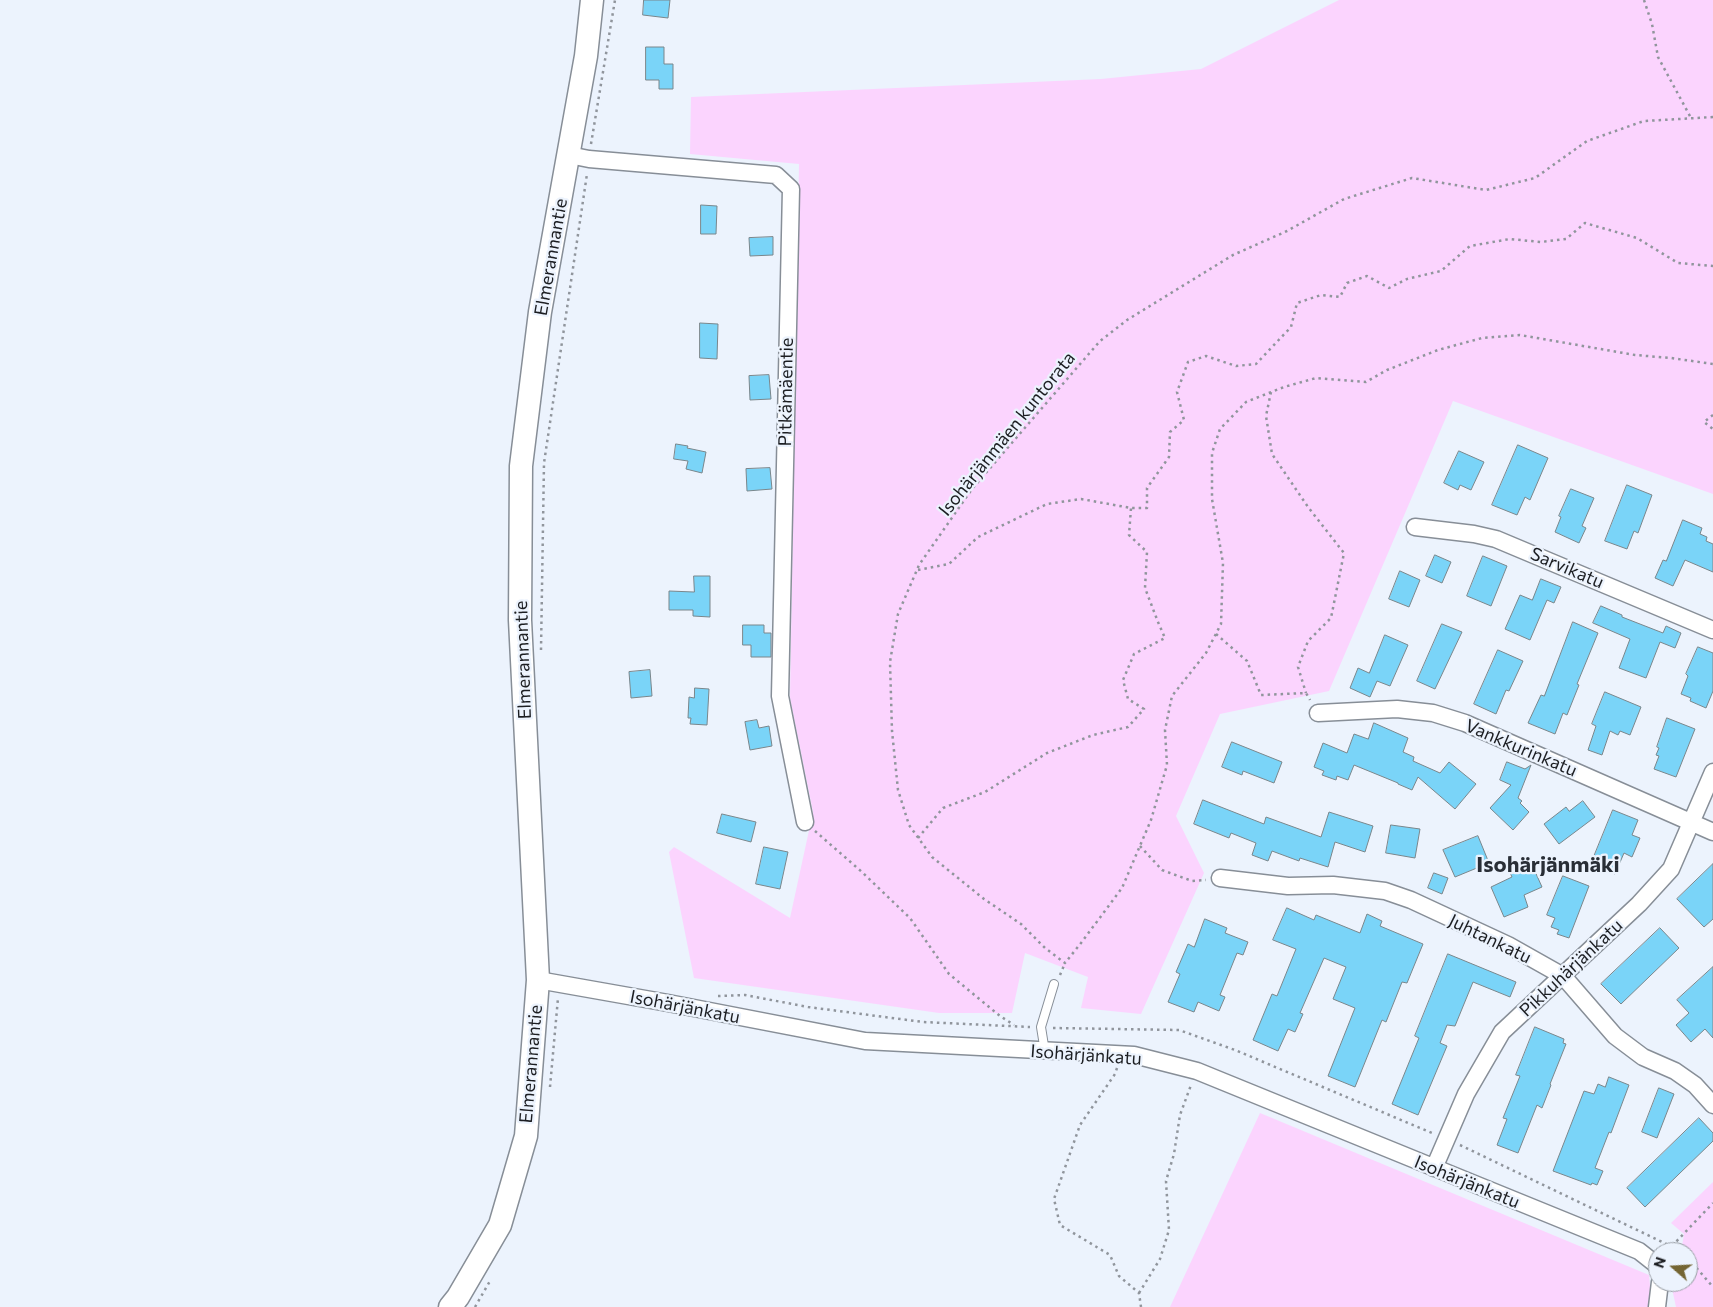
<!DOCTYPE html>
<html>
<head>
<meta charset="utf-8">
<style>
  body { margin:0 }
  #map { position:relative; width:1713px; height:1307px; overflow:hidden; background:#ecf3fd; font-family:Commissioner,sans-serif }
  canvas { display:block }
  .north { position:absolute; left:1648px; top:1242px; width:50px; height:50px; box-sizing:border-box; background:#ecf3fd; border:1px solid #999ea5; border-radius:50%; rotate:289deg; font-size:14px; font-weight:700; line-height:20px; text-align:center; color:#1c1e22 }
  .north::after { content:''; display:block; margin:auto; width:18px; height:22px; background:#746533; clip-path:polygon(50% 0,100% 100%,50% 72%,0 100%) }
</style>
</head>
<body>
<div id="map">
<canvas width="1713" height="1307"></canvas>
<div class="north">N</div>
</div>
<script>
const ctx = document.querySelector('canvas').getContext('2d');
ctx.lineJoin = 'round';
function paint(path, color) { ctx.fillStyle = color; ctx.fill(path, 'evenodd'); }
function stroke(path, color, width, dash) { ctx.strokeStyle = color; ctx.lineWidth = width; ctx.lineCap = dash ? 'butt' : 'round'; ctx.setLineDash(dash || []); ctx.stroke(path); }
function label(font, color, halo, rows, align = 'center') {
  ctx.font = font + ' Commissioner,sans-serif'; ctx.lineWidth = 4.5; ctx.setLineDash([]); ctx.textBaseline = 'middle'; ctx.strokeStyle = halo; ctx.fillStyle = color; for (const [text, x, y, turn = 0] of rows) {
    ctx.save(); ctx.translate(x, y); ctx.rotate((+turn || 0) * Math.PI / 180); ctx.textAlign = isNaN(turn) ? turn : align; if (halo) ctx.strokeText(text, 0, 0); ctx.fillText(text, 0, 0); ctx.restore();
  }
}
const green = new Path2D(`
  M 1339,0 L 1713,0 L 1713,494 L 1453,401 L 1329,691 L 1220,714 L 1176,816 L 1204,873 L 1141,1014 L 1081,1008 L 1088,977 L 1025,953 L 1012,1013 L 939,1013 L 694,978 L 669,852 L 674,847 L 790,918 L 813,812 L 790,698 L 799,164 L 690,154 L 691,97 L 1101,79 L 1201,69 Z
  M 1260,1113 L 1649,1275 L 1652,1307 L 1170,1307 Z
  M 1713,1182 L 1713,1307 L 1676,1307 L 1673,1293 L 1675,1282 L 1688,1282 L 1688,1252 L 1681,1252 L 1684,1234 L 1671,1223 Z`);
const building = new Path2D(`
  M 644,0 L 670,0 L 668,18 L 643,15 Z
  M 646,47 L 664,47 L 664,64 L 673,64 L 673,89 L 659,89 L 659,80 L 646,80 Z
  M 701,205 L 717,206 L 716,234 L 701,234 Z
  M 773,237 L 773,255 L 750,256 L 749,238 Z
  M 700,323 L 718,324 L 717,359 L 700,358 Z
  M 769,375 L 771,399 L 750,400 L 749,376 Z
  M 676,444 L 688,446 L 687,448 L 706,452 L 702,473 L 686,469 L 688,461 L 674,459 Z
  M 1518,445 L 1548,458 L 1530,500 L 1525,497 L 1517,515 L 1492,505 Z
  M 1459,451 L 1484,462 L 1471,490 L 1460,485 L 1458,490 L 1444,483 Z
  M 770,468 L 772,489 L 747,491 L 746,469 Z
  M 1627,485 L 1652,495 L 1638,533 L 1634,531 L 1627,549 L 1605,541 Z
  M 1571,489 L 1594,498 L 1582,526 L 1586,528 L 1579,543 L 1555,532 L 1561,517 L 1559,516 Z
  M 1683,520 L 1702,528 L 1700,534 L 1707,537 L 1706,541 L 1713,544 L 1713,572 L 1685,560 L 1673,586 L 1655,578 L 1663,560 L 1666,561 Z
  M 1435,555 L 1451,562 L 1442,583 L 1426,576 Z
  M 1483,556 L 1507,566 L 1491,606 L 1467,596 Z
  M 1400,571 L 1420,580 L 1409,607 L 1389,599 Z
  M 694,576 L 710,576 L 710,617 L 693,616 L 693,610 L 669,610 L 669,591 L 694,592 Z
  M 1541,579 L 1561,587 L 1554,603 L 1547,600 L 1530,640 L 1505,629 L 1520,595 L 1532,600 Z
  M 1601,606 L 1622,615 L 1622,617 L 1663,633 L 1666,626 L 1681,633 L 1675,648 L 1660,642 L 1646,678 L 1619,668 L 1630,639 L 1593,623 Z
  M 1573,622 L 1598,633 L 1577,684 L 1579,685 L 1567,715 L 1563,713 L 1555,734 L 1528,723 L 1541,695 L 1544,696 Z
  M 1442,624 L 1462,632 L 1435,689 L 1417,681 Z
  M 743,625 L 764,625 L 764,633 L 771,633 L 771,657 L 751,657 L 751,645 L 743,645 Z
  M 1385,635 L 1408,645 L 1390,686 L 1377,681 L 1370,697 L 1350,688 L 1358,668 L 1369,673 Z
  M 1698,647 L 1713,653 L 1713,691 L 1706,708 L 1690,701 L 1691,698 L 1681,694 L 1688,676 L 1686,674 Z
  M 1498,650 L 1523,661 L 1509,691 L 1506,690 L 1496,714 L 1474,704 Z
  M 650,670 L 652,696 L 631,698 L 629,672 Z
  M 695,688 L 709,689 L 707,725 L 690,724 L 691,718 L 688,718 L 689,697 L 694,698 Z
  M 1605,692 L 1641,707 L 1630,735 L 1620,731 L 1618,735 L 1610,731 L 1602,755 L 1588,750 L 1596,726 L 1592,724 Z
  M 1667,718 L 1695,729 L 1676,777 L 1654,769 L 1659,756 L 1656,755 L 1659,748 L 1657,747 Z
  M 757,720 L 759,728 L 769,726 L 772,746 L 750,750 L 745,722 Z
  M 1374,723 L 1408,738 L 1403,752 L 1414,757 L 1413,761 L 1440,773 L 1449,762 L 1476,784 L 1455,809 L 1418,777 L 1412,790 L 1398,784 L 1398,783 L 1354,765 L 1348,780 L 1337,776 L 1336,780 L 1322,775 L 1324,771 L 1314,767 L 1323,743 L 1347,753 L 1354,734 L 1368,739 Z
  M 1232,742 L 1282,762 L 1274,783 L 1243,771 L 1242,775 L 1222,767 Z
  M 1507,762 L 1525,769 L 1531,765 L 1518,798 L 1522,801 L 1520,803 L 1529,812 L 1513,830 L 1490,808 L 1511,785 L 1500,780 Z
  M 1203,800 L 1264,824 L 1266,817 L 1321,837 L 1329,812 L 1373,826 L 1365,852 L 1335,842 L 1328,867 L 1300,858 L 1299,861 L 1272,851 L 1268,861 L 1252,855 L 1256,843 L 1231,833 L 1229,838 L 1194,824 Z
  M 1583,801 L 1595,817 L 1559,844 L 1544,824 L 1566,807 L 1569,811 Z
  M 1613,810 L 1638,820 L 1632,835 L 1640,838 L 1632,857 L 1624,853 L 1615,874 L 1591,864 Z
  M 722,814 L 756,822 L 751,842 L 717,833 Z
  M 1391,825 L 1420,829 L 1415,858 L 1386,853 Z
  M 1478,836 L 1489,863 L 1455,877 L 1443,850 Z
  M 764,847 L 788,852 L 780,889 L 756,884 Z
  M 1529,858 L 1542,887 L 1524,895 L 1528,907 L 1504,917 L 1491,887 L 1512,877 L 1508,868 Z
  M 1713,864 L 1713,919 L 1704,927 L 1677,899 Z
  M 1434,873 L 1448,878 L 1442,894 L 1428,888 Z
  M 1563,876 L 1589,886 L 1569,938 L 1557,934 L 1559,930 L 1551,927 L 1555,918 L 1547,915 Z
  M 1287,908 L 1314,920 L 1316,915 L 1360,933 L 1367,914 L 1382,921 L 1380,926 L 1423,944 L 1407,983 L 1402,982 L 1386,1022 L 1382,1020 L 1355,1087 L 1328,1076 L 1355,1008 L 1333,999 L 1346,967 L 1324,958 L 1300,1013 L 1303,1014 L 1295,1032 L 1288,1029 L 1278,1051 L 1253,1040 L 1272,994 L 1277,996 L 1296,949 L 1273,940 Z
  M 1205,919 L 1227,928 L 1225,933 L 1248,942 L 1243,955 L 1237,953 L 1220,995 L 1225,997 L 1219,1011 L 1198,1002 L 1194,1012 L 1168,1002 L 1180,974 L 1176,972 L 1188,944 L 1194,947 Z
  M 1660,928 L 1679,948 L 1621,1004 L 1601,984 Z
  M 1448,954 L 1516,982 L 1510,997 L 1473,982 L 1455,1026 L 1447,1025 L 1440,1043 L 1447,1046 L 1418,1115 L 1392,1104 L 1419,1038 L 1415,1036 Z
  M 1713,967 L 1713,1038 L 1705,1029 L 1691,1042 L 1676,1025 L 1689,1013 L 1677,1000 Z
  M 1535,1027 L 1564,1039 L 1563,1043 L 1566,1044 L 1550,1084 L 1551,1085 L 1542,1108 L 1537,1105 L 1518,1153 L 1497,1145 L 1507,1119 L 1503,1118 L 1520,1076 L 1516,1075 Z
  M 1609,1077 L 1629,1085 L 1611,1133 L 1609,1132 L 1595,1168 L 1603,1171 L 1597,1185 L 1592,1183 L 1591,1185 L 1553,1171 L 1584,1091 L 1594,1094 L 1598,1084 L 1605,1087 Z
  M 1659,1088 L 1674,1094 L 1657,1138 L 1642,1132 Z
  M 1699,1118 L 1713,1133 L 1713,1141 L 1645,1207 L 1627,1188 Z`);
const path = new Path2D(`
  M 1644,0 L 1652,24 L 1658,57 L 1691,118
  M 1713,117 L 1644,121 L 1587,141 L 1535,178 L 1486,190 L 1412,178 L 1344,199 L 1287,231 L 1233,255 L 1127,320 L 1100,341 L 972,489 L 919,565 L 898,614 L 890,662 L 892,731 L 898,790 L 909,825 L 932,857 L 984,899 L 1021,924 L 1045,948 L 1065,963 L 1081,943 L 1122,888 L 1151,820 L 1167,765 L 1165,730 L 1172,696 L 1206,653 L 1221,624 L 1223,563 L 1212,499 L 1212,453 L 1220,429 L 1246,402 L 1284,387 L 1316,378 L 1366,382 L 1387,370 L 1438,350 L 1482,338 L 1520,335 L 1635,355 L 1671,358 L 1713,364
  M 591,144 L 615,0
  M 1271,392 L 1266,416 L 1272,454 L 1308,507 L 1344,553 L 1331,618 L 1308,641 L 1298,667 L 1306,693
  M 1713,415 L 1704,422 L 1713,429
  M 918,570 L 949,564 L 978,537 L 1047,504 L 1081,499 L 1131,508 L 1147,508 L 1147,488 L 1169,457 L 1170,432 L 1184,420 L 1177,392 L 1188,362 L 1206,356 L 1236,366 L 1256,364 L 1291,327 L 1297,303 L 1321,295 L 1340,297 L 1347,283 L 1367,276 L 1389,288 L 1407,279 L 1441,271 L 1470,246 L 1510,239 L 1541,242 L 1566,239 L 1585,223 L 1637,238 L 1678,263 L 1713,266
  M 1216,634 L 1247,661 L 1261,695 L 1306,693 L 1310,700
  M 541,650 L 544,463 L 587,174
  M 815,831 L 862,872 L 910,918 L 949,974 L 1000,1016 L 1014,1025
  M 918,838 L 943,808 L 985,792 L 1047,753 L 1093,735 L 1128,727 L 1144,709 L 1128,699 L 1123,680 L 1134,654 L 1165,638 L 1158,622 L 1145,588 L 1147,552 L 1129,535 L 1131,508
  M 1140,846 L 1162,870 L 1192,881 L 1206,880
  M 1060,975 L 1065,963
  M 718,996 L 745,995 L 808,1007 L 923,1022 L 1030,1027
  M 1053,1028 L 1179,1030 L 1235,1050 L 1432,1133
  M 1117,1068 L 1115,1074 L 1080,1125 L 1054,1199 L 1060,1225 L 1110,1255 L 1119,1276 L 1139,1293 L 1141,1307
  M 550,1087 L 558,998
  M 1460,1145 L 1683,1252
  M 1672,1246 L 1713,1203
  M 1688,1258 L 1713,1287
  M 1139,1293 L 1160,1259 L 1169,1230 L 1166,1181 L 1174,1154 L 1180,1115 L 1191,1085
  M 475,1307 L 490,1281`);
const lane = new Path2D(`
  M 1045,1052 L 1041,1027 L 1054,984`);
const street = new Path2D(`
  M 569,155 L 589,159 L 776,175 L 791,189 L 780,696 L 805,822
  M 1415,527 L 1474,534 L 1496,539 L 1713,630
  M 1318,713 L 1397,709 L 1433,713 L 1465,723 L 1713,832
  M 1220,878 L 1288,886 L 1333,885 L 1385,891 L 1411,900 L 1508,945 L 1563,976 L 1615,1036 L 1643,1057 L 1675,1071 L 1695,1085 L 1713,1105
  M 538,980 L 668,1003 L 865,1041 L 1134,1055 L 1197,1071 L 1639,1251 L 1658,1266
  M 1434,1168 L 1466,1094 L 1502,1032 L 1639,904 L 1671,869 L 1713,772
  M 1657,1307 L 1660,1282`);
const secondary = new Path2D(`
  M 450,1307 L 458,1297 L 500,1225 L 526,1136 L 538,980 L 520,620 L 521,466 L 540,312 L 586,56 L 592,0`);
const streetNames = [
  ["Elmerannantie",551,257,-80],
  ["Pitkämäentie",786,392,-89],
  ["Isohärjänmäen kuntorata",1007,434,-51],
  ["Sarvikatu",1567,568,23],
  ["Elmerannantie",523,660,-92],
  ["Vankkurinkatu",1521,748,23],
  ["Juhtankatu",1490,939,26],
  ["Pikkuhärjänkatu",1571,968,-43],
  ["Isohärjänkatu",685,1007,11],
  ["Isohärjänkatu",1086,1055,4],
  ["Elmerannantie",531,1064,-85],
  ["Isohärjänkatu",1467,1182,22]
];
const districtNames = [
  ["Isohärjänmäki",1548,865]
];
paint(green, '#fbd4fe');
paint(building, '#7ad4f8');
stroke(building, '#7a868b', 1);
stroke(lane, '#878e97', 10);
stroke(street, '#878e97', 19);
stroke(secondary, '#878e97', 25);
stroke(path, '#90959c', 2.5, [2.5, 4]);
stroke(lane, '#fff', 8);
stroke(street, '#fff', 16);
stroke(secondary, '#fff', 22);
label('18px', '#1c1e22', '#ecf3fd', streetNames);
label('bold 22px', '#292e36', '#ecf3fd', districtNames);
</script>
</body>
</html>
